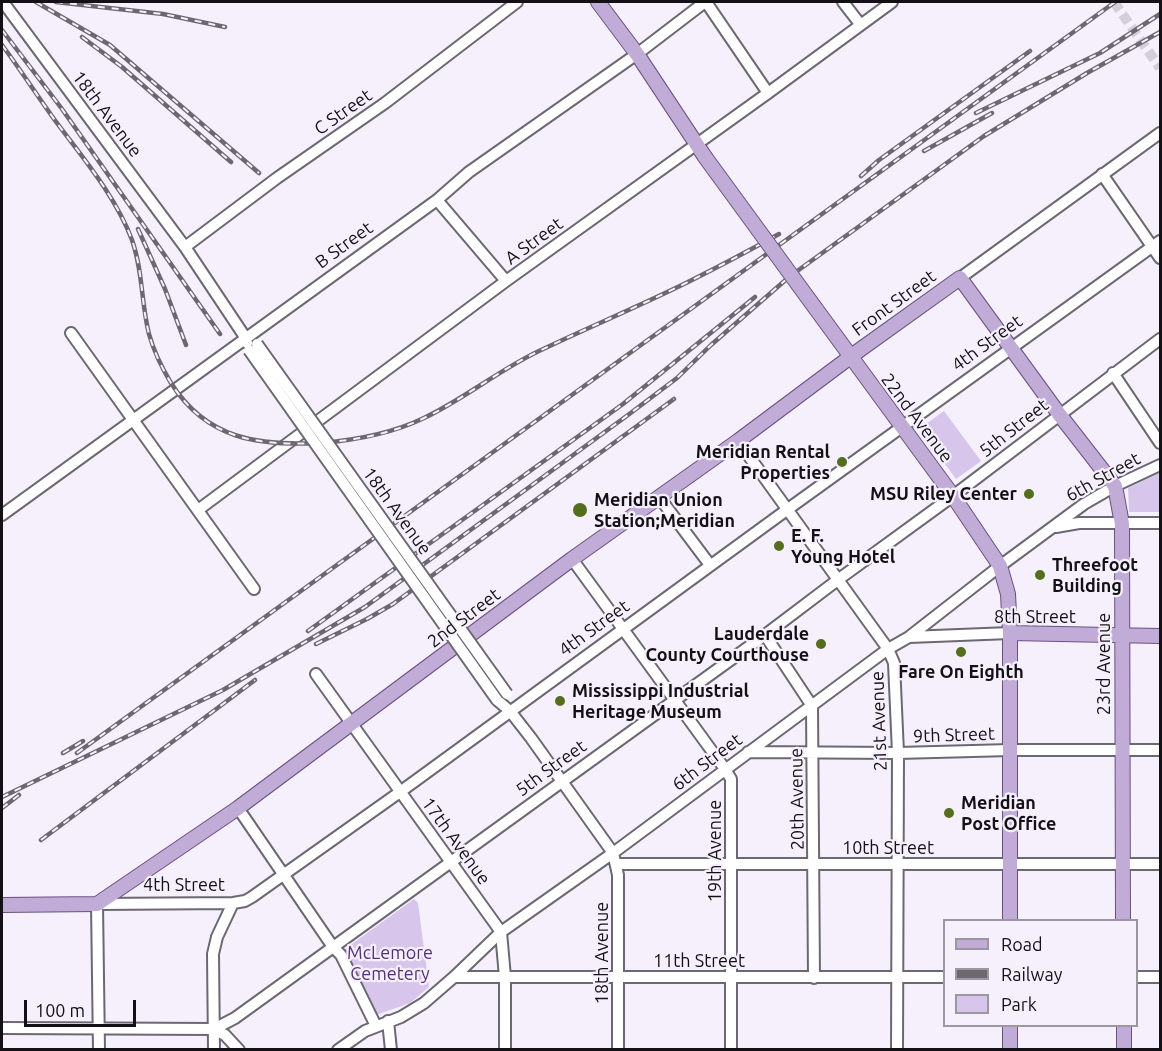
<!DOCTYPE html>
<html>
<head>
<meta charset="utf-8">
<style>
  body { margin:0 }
  #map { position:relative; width:1162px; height:1051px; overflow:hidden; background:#f5f0fc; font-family:Ubuntu,sans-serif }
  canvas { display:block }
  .frame { position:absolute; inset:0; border:3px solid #131115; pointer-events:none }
  .legend { position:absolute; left:943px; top:919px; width:195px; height:108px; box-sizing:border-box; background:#f5f0fc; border:2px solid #9b97a0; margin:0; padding:8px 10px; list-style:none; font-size:18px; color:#131115 }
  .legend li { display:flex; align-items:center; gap:12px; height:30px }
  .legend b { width:30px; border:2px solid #9b97a0 }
  .scale { position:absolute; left:24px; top:1000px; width:112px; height:27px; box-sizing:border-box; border:3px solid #131115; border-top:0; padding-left:8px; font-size:18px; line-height:21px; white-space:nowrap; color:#131115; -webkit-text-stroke:4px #f5f0fc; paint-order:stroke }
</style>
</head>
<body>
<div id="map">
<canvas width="1162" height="1051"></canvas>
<div class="frame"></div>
<ul class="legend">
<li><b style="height:8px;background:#c1acd7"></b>Road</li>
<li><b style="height:8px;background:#6b686f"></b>Railway</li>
<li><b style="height:16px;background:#d7c5ec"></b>Park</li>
</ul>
<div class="scale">100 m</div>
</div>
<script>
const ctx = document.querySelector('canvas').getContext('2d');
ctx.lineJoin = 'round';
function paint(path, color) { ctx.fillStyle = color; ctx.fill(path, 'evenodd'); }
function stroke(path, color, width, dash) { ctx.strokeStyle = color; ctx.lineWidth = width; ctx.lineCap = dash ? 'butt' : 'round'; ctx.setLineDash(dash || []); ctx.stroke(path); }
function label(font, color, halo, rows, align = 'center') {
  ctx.font = font + ' Ubuntu,sans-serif'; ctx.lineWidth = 4.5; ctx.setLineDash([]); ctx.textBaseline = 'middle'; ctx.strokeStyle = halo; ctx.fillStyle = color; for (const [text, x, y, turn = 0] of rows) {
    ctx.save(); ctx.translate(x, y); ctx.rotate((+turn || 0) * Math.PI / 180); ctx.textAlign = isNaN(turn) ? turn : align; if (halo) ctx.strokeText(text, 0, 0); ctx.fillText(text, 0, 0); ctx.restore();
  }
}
const green = new Path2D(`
  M 944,411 L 981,461 L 956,479 L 919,429 Z
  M 1160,473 L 1160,512 L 1129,512 L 1128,488 Z
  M 414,899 L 418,903 L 429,987 L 410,1003 L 376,1015 L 353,970 L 345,949 Z`);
const minorTunnel = new Path2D(`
  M 1114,2 L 1160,68`);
const minor = new Path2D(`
  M 3,2 L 185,247 L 245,337 L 247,343
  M 706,2 L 768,93
  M 843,2 L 860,24
  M 1102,174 L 1160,258
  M 437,200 L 506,281
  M 185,247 L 277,178 L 385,103 L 517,2
  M 960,278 L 1160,133
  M 71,333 L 254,589
  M 1113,373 L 1160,443
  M 738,441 L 888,649 L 894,663 L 898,753 L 897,1050
  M 659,497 L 710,565
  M 198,510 L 506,281 L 768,93 L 892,2
  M 2,515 L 437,200 L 469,172 L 637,54 L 705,2
  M 1056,527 L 1079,523 L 1160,523
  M 572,559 L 725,769 L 731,779 L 731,1050
  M 765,635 L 812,706 L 814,978
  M 909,637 L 1010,633
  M 316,674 L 501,932 L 505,977 L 505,1050
  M 497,700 L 510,711 L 531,738 L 613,853 L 618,875 L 618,1050
  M 748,752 L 898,753 L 1010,750 L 1160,750
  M 238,808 L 333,947 L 341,955 L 376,1026
  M 616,864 L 1160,864
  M 454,977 L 944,977
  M 1136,977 L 1160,977
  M 388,1021 L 391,1050
  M 2,1028 L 214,1029 L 235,1018 L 765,635 L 839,579 L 953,496 L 1160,339
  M 214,1029 L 225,1035 L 239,1050
  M 99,1050 L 97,904 L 233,903 L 245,901 L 252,897 L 400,792 L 788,509 L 1160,241
  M 214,1050 L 213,954 L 217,937 L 233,903
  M 338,1050 L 365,1031 L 401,1017 L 424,1003 L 454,977 L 501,932 L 613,853 L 888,649 L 909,637 L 1000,566 L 1084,504 L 1115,486 L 1160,465`);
const major = new Path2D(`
  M 598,2 L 637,54 L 705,157
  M 816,309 L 953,496 L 1000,566 L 1008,594 L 1010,633 L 1010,920
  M 1010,633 L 1160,636
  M 2,905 L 97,904 L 238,808 L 572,559 L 738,441 L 861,349 L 960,278 L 1059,414 L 1115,486 L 1122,524 L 1123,920
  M 1010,1026 L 1010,1050
  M 1124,1026 L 1124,1050`);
const rail = new Path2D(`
  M 36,2 L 110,45 L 259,173
  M 56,2 L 163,14 L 225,27
  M 2,30 L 62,109 L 220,334
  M 82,37 L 122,67 L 231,162
  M 2,45 C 20,69 36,94 54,119 C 82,157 115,195 132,240 C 143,271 141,303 149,334 C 154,352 162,368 171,383 C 207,440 259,446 321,443 C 356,440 391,434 424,418 C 464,399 499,370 539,351 C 589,327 640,306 690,281 C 720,266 750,250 779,234
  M 976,113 L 1100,53 L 1160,14
  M 924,151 L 992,113
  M 861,176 L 879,160 L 1030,51
  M 138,229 L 165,289 L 186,345
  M 308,631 L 623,404 L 755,297
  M 316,644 L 367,619 L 393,604 L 674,399
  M 63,753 L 83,741
  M 77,753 L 1115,2
  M 2,797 L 223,690 L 365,607 L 628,415 L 677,378 L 711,345 L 789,277 L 984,136 L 1087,73 L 1160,32
  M 2,808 L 19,795
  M 41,840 L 255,680`);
const minorBridge = new Path2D(`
  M 257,344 L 507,694
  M 249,350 L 497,700`);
const majorBridge = new Path2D(`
  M 705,157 L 816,309`);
const markers = [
  [842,462,6,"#556d1e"],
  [1029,494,6,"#556d1e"],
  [580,510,8,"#556d1e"],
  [779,546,6,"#556d1e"],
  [1040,575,6,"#556d1e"],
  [821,644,6,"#556d1e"],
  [961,652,6,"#556d1e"],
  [560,701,6,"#556d1e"],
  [949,813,6,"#556d1e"]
];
const streetNames = [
  ["C Street",343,112,-35],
  ["18th Avenue",107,114,53],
  ["A Street",534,241,-36],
  ["B Street",344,245,-36],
  ["Front Street",894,303,-36],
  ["4th Street",987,343,-36],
  ["22nd Avenue",917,418,53],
  ["5th Street",1014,428,-38],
  ["6th Street",1103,477,-29],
  ["18th Avenue",397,511,54],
  ["8th Street",1035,617],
  ["2nd Street",464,618,-37],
  ["4th Street",594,628,-36],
  ["23rd Avenue",1104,664,-90],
  ["21st Avenue",879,721,-92],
  ["9th Street",954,735,-2],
  ["6th Street",707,762,-37],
  ["5th Street",551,768,-36],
  ["20th Avenue",797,799,-91],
  ["17th Avenue",456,841,54],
  ["10th Street",888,848],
  ["19th Avenue",715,851,-90],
  ["4th Street",184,885],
  ["18th Avenue",602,953,-90],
  ["11th Street",699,961]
];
const poiNames = [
  ["Meridian Rental",830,452,"right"],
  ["Properties",830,473,"right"],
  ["MSU Riley Center",1017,494,"right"],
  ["Meridian Union",594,500],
  ["Station;Meridian",594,521],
  ["E. F.",791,536],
  ["Young Hotel",791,557],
  ["Threefoot",1052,565],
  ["Building",1052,586],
  ["Lauderdale",809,634,"right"],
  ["County Courthouse",809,655,"right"],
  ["Fare On Eighth",961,672,"center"],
  ["Mississippi Industrial",572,691],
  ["Heritage Museum",572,712],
  ["Meridian",961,803],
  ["Post Office",961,824]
];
const parkNames = [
  ["McLemore",390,953],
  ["Cemetery",390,974]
];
paint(green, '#d7c5ec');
stroke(minorTunnel, '#d3cfd9', 10, [10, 5]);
stroke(minor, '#6c6872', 14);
stroke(major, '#695182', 16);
stroke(minor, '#fff', 10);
stroke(major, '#c1acd7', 14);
stroke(rail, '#6b686f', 4.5);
stroke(rail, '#f5f0fc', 2, [7]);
stroke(minorBridge, '#6c6872', 14, []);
stroke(majorBridge, '#695182', 16, []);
stroke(minorBridge, '#fff', 10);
stroke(majorBridge, '#c1acd7', 14);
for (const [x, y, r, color] of markers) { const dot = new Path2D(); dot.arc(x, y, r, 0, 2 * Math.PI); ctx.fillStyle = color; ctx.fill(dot); stroke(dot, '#f5f0fc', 2); }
label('18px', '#131115', '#f5f0fc', streetNames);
label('bold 18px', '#131115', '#f5f0fc', poiNames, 'left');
label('18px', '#57307a', '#f5f0fc', parkNames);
</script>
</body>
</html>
